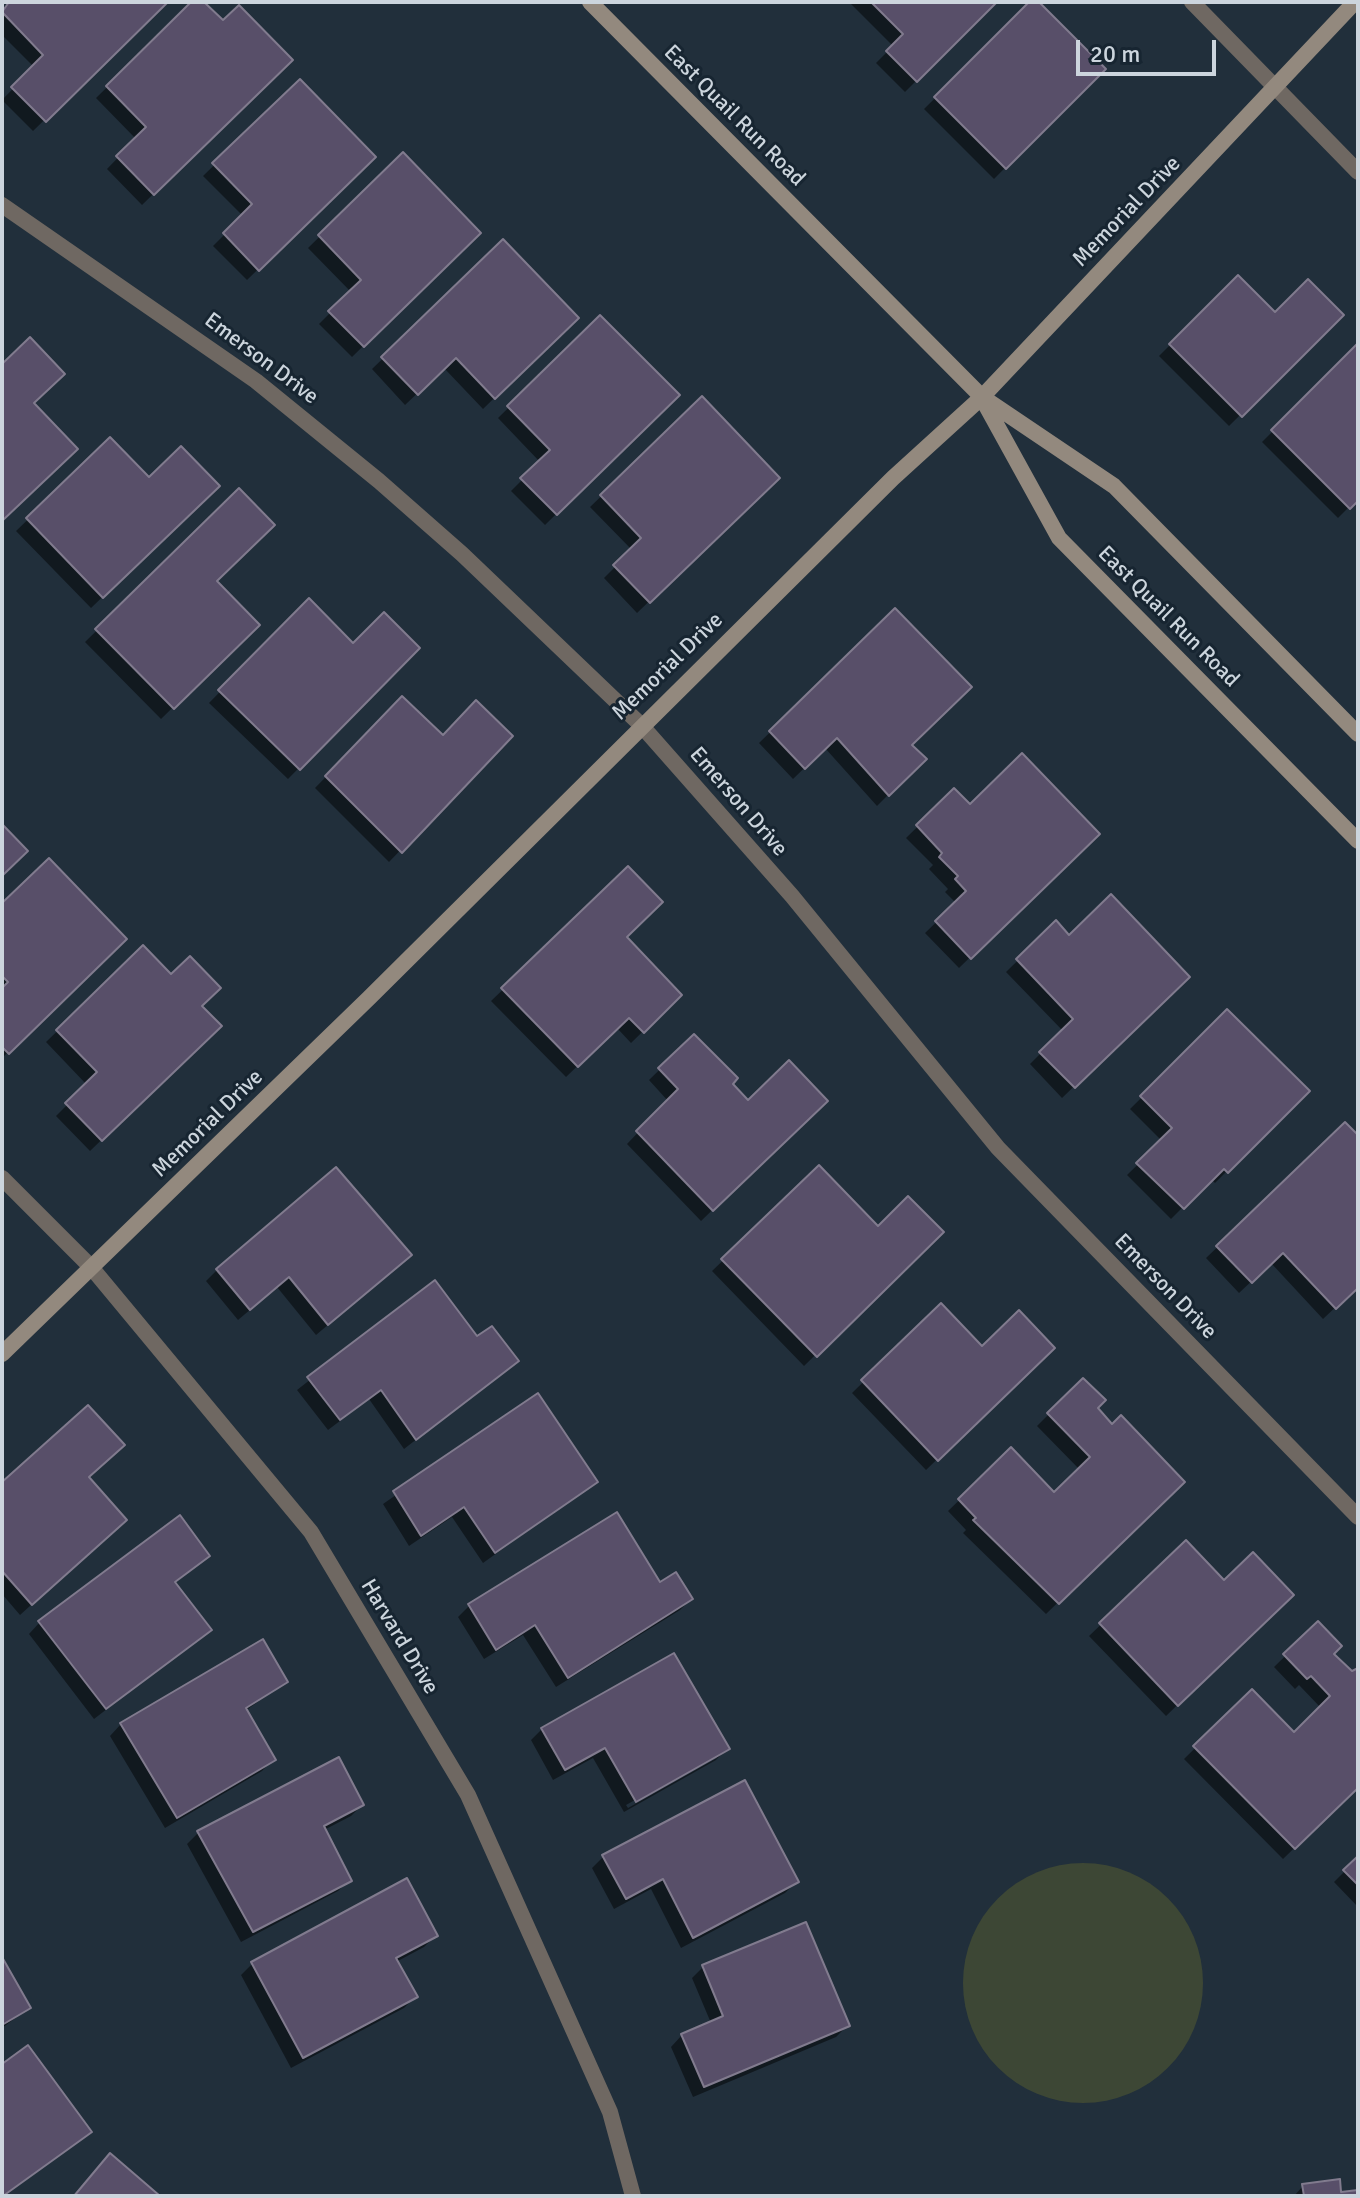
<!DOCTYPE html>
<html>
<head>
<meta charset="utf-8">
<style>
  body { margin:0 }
  #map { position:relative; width:1360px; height:2198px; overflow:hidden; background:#212f3b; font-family:Signika,sans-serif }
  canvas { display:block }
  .frame { position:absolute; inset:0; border:4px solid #ccd5dd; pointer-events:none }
  .scale { position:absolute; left:1076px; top:40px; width:140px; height:36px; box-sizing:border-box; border:4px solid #ccd5dd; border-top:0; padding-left:10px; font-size:24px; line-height:28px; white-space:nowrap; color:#ccd5dd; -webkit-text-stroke:6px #172531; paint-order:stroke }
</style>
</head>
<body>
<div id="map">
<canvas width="1360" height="2198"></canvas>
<div class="frame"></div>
<div class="scale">20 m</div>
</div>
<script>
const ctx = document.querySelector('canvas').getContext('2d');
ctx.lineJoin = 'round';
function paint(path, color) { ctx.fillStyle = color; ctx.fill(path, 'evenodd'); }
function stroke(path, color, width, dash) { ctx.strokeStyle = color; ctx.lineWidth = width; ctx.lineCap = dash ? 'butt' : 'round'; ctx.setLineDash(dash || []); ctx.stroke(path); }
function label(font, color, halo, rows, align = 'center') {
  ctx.font = font + ' Signika,sans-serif'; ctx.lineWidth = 6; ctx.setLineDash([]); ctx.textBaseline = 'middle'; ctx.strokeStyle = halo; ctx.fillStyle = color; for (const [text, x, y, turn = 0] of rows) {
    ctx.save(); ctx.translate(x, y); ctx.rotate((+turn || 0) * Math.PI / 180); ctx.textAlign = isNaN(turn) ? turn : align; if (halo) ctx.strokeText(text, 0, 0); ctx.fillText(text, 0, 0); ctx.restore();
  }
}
const green = new Path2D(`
  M963 1983a120 120 0 1 1 240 0a120 120 0 1 1-240 0Z`);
const shadow = new Path2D(`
  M 12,2 L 165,2 L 33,131 L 2,100 L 34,67 L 2,35 L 2,12 Z
  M 194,2 L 202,2 L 223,23 L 290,60 L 142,205 L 107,169 L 136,139 L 96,98 Z
  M 849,2 L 995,2 L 905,92 L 876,63 L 893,46 Z
  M 1032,2 L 1036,2 L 1103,69 L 994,179 L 924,109 Z
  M 300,81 L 373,157 L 247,280 L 213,246 L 243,216 L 203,176 Z
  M 403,155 L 478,233 L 352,357 L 319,324 L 351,292 L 308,248 Z
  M 503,242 L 576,318 L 483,409 L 444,368 L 405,405 L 372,369 Z
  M 1238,277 L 1275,314 L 1341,315 L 1229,426 L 1159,356 Z
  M 600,318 L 677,395 L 545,525 L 511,491 L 540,462 L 498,418 Z
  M 1358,346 L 1358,498 L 1338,518 L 1262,442 Z
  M 702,399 L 777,478 L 637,613 L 604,578 L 632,550 L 590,507 Z
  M 110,440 L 149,480 L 218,486 L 91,608 L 16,531 Z
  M 239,491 L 215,581 L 257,625 L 161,719 L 85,642 Z
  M 309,601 L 353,646 L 417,648 L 288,779 L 209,703 Z
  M 895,611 L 909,745 L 924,759 L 877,806 L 825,748 L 793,779 L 759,743 Z
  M 402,699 L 443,737 L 511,736 L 389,862 L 315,788 Z
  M 954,791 L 970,807 L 1097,834 L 959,968 L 925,933 L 956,903 L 945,892 L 948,889 L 929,869 L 933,865 L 906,838 Z
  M 628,869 L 624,938 L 680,995 L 631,1043 L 617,1028 L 566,1077 L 491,1001 Z
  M 2,906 L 124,939 L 2,1058 Z
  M 1056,923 L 1069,938 L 1187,977 L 1062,1098 L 1030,1064 L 1063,1031 L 1006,972 Z
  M 143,948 L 219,1026 L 90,1151 L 56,1116 L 87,1085 L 46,1042 Z
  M 1228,1012 L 1307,1091 L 1215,1183 L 1211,1179 L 1171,1219 L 1127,1175 L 1162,1141 L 1130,1109 Z
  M 694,1036 L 748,1102 L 825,1101 L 701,1221 L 627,1144 L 668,1101 L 649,1080 Z
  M 1345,1125 L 1358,1138 L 1358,1286 L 1323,1319 L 1271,1263 L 1239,1293 L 1206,1258 Z
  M 819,1168 L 878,1228 L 941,1232 L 804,1366 L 712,1271 Z
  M 398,1266 L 316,1335 L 277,1287 L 238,1320 L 206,1281 L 217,1270 Z
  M 434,1283 L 477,1339 L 517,1361 L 404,1449 L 369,1399 L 328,1430 L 297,1390 Z
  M 941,1306 L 982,1348 L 1052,1348 L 926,1470 L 852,1393 Z
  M 1083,1380 L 1095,1408 L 1112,1427 L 1182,1482 L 1046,1614 L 963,1533 L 966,1530 L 948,1511 L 1011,1450 L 1054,1495 L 1080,1470 L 1037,1426 Z
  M 538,1396 L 596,1482 L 483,1563 L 452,1517 L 409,1546 L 383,1504 Z
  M 87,1478 L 113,1531 L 20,1615 L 2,1594 L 2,1485 Z
  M 1186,1543 L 1224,1583 L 1291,1595 L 1166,1716 L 1089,1636 Z
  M 208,1556 L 174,1584 L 209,1630 L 94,1719 L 29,1634 L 40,1622 Z
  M 660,1584 L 691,1599 L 680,1610 L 556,1687 L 523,1635 L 484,1659 L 458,1617 L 469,1606 Z
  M 1318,1624 L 1331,1654 L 1352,1674 L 1358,1671 L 1358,1786 L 1283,1859 L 1184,1759 L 1252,1692 L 1294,1735 L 1321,1708 L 1299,1685 L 1295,1689 L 1274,1667 Z
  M 262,1642 L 286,1682 L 245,1711 L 273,1759 L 262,1771 L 165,1828 L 110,1736 L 121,1724 Z
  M 542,1729 L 727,1748 L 716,1760 L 624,1812 L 593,1758 L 553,1780 L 531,1740 ZM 717,1754 L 717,1758 L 628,1808 L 626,1805 Z
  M 362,1805 L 351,1816 L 324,1830 L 349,1880 L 338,1891 L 241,1942 L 187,1844 L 198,1833 Z
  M 604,1856 L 796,1882 L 785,1893 L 681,1948 L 651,1889 L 614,1909 L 592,1868 Z
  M 1358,1858 L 1358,1907 L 1334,1882 Z
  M 406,1881 L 435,1936 L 424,1947 L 396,1962 L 415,1997 L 404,2008 L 291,2068 L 241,1975 L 252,1964 Z
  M 2,1962 L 29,2008 L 2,2028 Z
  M 703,1967 L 848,2025 L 836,2037 L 693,2097 L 671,2047 L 682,2035 L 711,2023 L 692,1978 Z
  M 28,2048 L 89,2132 L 2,2196 L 2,2067 Z
  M 1303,2186 L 1339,2194 L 1358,2192 L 1358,2196 L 1294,2196 Z`);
const building = new Path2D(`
  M 9,2 L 168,2 L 46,122 L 11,87 L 43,55 L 2,12 Z
  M 191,2 L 204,2 L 223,20 L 239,5 L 293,60 L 154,195 L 116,156 L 146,127 L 106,86 Z
  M 871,2 L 997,2 L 917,82 L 886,51 L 903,34 Z
  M 1029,2 L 1039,2 L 1106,69 L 1006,169 L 934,97 Z
  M 300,79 L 376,157 L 259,271 L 223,233 L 252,204 L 212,163 Z
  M 403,152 L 481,233 L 364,347 L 328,311 L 361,280 L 318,235 Z
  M 503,239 L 579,318 L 495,399 L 456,358 L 418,395 L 381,357 Z
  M 1238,275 L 1275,312 L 1308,279 L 1344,315 L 1242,417 L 1169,344 Z
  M 600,315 L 680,395 L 557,515 L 520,478 L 550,450 L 507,406 Z
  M 30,337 L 65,374 L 34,403 L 78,449 L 2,521 L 2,364 Z
  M 1358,343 L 1358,501 L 1350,509 L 1271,430 Z
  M 702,396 L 780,478 L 650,603 L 613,565 L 641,538 L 600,495 Z
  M 110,437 L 149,477 L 181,446 L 220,486 L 103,598 L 26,518 Z
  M 239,488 L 275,525 L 217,581 L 260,625 L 174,709 L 95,629 Z
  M 309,598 L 353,643 L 384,612 L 420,648 L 300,770 L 218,690 Z
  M 895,608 L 972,687 L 912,745 L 927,759 L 889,796 L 837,738 L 805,769 L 769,731 Z
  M 402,696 L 443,735 L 476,700 L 513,736 L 402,853 L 325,776 Z
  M 1022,753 L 1100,834 L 971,959 L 935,921 L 966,891 L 955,879 L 958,876 L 939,857 L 942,853 L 916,825 L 954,788 L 970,804 Z
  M 2,824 L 28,851 L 2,876 Z
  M 49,858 L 127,939 L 9,1054 L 2,1047 L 2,988 L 8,982 L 2,976 L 2,903 Z
  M 628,866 L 663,902 L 627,937 L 682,995 L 644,1033 L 629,1018 L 578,1067 L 501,988 Z
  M 1111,894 L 1190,977 L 1075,1088 L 1039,1052 L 1073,1019 L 1016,959 L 1056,920 L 1069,935 Z
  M 143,945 L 171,974 L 190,956 L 221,988 L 202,1006 L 222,1026 L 102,1141 L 65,1103 L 97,1072 L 56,1030 Z
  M 1227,1009 L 1310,1091 L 1228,1173 L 1224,1169 L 1184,1209 L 1136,1163 L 1172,1128 L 1140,1096 Z
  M 694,1034 L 738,1078 L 733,1084 L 748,1100 L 789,1060 L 828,1101 L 713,1211 L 636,1131 L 678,1089 L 658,1068 Z
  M 1345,1122 L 1358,1135 L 1358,1288 L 1336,1309 L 1283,1253 L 1252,1283 L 1216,1246 Z
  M 819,1165 L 878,1226 L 908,1196 L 944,1232 L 817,1357 L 721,1259 Z
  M 336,1167 L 412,1255 L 328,1325 L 289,1277 L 250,1310 L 216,1269 Z
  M 435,1280 L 477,1336 L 492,1326 L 519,1361 L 416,1440 L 381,1390 L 340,1420 L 307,1377 Z
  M 941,1303 L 982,1346 L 1019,1310 L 1055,1348 L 938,1461 L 861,1380 Z
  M 1083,1378 L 1106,1400 L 1098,1408 L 1112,1424 L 1121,1415 L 1185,1482 L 1059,1604 L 973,1520 L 976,1518 L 958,1499 L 1011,1447 L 1054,1492 L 1090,1457 L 1047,1413 Z
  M 538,1393 L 598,1482 L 495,1553 L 464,1507 L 421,1536 L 393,1491 Z
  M 88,1405 L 125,1445 L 89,1477 L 127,1520 L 32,1605 L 2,1571 L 2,1482 Z
  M 617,1512 L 660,1582 L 676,1572 L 693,1599 L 568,1678 L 535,1625 L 496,1650 L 468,1604 Z
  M 180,1515 L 210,1556 L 175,1582 L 212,1630 L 106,1709 L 38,1621 Z
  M 1186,1540 L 1224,1580 L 1253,1552 L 1294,1595 L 1178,1706 L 1099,1623 Z
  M 1318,1621 L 1342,1646 L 1334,1654 L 1352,1671 L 1358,1668 L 1358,1788 L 1295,1849 L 1193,1746 L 1252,1689 L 1294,1732 L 1330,1696 L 1311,1676 L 1307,1679 L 1283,1654 Z
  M 263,1639 L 288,1682 L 246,1708 L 276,1760 L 177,1818 L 120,1723 Z
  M 674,1653 L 730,1749 L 636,1802 L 605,1748 L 565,1770 L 541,1728 Z
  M 339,1757 L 364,1805 L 324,1826 L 352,1881 L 253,1932 L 197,1831 Z
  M 745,1780 L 799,1882 L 693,1938 L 663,1879 L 626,1899 L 602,1855 Z
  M 1358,1856 L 1358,1885 L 1343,1870 Z
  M 407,1878 L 438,1936 L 396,1958 L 418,1997 L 303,2058 L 251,1962 Z
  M 806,1922 L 850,2026 L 704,2087 L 681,2034 L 723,2016 L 702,1965 Z
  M 2,1957 L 31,2008 L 2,2025 Z
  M 28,2045 L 92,2132 L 3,2196 L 2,2064 Z
  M 110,2153 L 160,2196 L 74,2196 Z
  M 1340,2179 L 1341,2192 L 1358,2190 L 1358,2196 L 1304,2196 L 1302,2184 Z`);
const street = new Path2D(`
  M 1192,2 L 1358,172
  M 2,205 L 256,381 L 379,481 L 462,554 L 641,725 L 792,896 L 998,1148 L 1358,1517
  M 2,1178 L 91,1267 L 311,1532 L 468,1795 L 610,2112 L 633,2196`);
const secondary = new Path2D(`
  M 590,2 L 982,397 L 1114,486 L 1358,734
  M 984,402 L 1059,538 L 1358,841
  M 2,1354 L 369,998 L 893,478 L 982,397 L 1355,2`);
const streetNames = [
  ["East Quail Run Road",734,116,45],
  ["Memorial Drive",1127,212,-46],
  ["Emerson Drive",261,359,37],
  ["East Quail Run Road",1168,617,45],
  ["Memorial Drive",668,667,-44],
  ["Emerson Drive",738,802,49],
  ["Memorial Drive",208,1124,-44],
  ["Emerson Drive",1165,1287,46],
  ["Harvard Drive",399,1637,59]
];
paint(green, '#3d4735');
paint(shadow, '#0007');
paint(building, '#584f69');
stroke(building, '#817b8e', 2);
stroke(street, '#6f6862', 16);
stroke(secondary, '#93897e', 16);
label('22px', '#ccd5dd', '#172531', streetNames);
</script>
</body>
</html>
